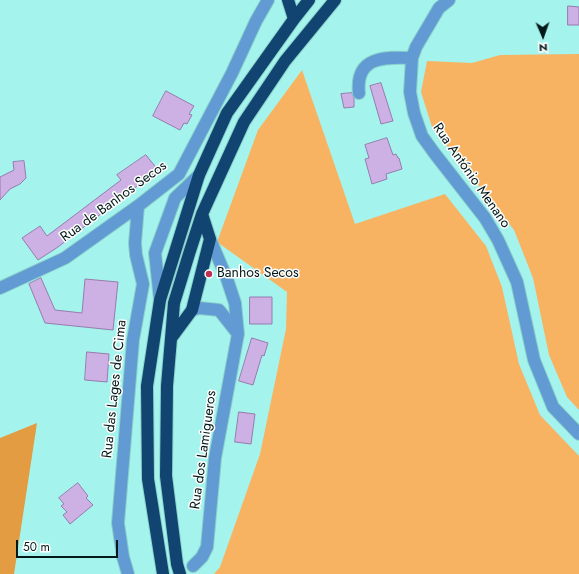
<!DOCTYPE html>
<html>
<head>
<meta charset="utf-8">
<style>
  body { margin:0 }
  #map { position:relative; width:579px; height:574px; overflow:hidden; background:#a4f4ed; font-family:Jost,sans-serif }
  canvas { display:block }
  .north { position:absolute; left:523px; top:16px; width:40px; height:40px; -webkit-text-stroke:3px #fff; paint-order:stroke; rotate:178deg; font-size:11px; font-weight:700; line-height:16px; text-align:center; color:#011918 }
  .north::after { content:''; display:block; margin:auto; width:14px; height:18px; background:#011918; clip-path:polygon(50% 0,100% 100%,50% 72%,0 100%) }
  .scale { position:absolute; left:16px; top:540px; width:102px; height:18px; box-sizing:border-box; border:2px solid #011918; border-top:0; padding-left:5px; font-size:12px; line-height:14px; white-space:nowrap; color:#011918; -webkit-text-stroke:3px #fff; paint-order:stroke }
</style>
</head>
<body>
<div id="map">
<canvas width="579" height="574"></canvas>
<div class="north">N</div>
<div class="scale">50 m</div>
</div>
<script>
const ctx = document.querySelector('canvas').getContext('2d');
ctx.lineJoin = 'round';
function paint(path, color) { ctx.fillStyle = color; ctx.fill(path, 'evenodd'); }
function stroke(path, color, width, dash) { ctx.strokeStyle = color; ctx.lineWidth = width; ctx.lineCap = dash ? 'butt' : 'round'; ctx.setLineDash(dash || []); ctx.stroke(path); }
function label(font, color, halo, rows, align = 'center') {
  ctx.font = font + ' Jost,sans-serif'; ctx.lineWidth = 3; ctx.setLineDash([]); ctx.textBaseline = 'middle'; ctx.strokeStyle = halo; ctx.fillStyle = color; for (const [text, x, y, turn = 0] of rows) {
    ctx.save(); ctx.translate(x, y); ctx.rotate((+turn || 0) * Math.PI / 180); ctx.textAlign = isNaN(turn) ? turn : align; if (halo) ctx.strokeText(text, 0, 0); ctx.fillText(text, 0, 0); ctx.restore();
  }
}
const green = new Path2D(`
  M 579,54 L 579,410 L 567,397 L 549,355 L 533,278 L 514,230 L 432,127 L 421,92 L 427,61 L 472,63 L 500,55 Z
  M 302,70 L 355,224 L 445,194 L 486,246 L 502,287 L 519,364 L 540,415 L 579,456 L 579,574 L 214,574 L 220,567 L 260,454 L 286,329 L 287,292 L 217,242 L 258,130 Z`);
const forest = new Path2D(`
  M 37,423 L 14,574 L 0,574 L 0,438 Z`);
const building = new Path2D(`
  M 568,6 L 579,7 L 579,25 L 568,25 Z
  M 381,83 L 393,121 L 381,124 L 370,86 Z
  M 166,91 L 194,106 L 189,114 L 192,115 L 187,124 L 184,123 L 180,130 L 153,116 Z
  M 352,93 L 354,98 L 354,107 L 344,108 L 341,94 Z
  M 387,138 L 393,155 L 396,154 L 398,158 L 399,158 L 402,169 L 386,174 L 387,179 L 372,184 L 365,159 L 369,158 L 365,145 Z
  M 146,155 L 158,170 L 58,247 L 38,260 L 22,238 L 40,226 L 47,236 L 121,180 L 117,175 Z
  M 24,161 L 26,178 L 20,184 L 10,189 L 0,200 L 0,177 L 14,170 L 13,162 Z
  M 41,278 L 55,310 L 82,313 L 85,279 L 118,282 L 113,330 L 45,323 L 29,284 Z
  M 250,297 L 272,297 L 272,324 L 250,324 Z
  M 252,338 L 268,343 L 264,356 L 262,355 L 253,385 L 239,381 Z
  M 87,352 L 109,354 L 107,382 L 85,380 Z
  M 239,412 L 255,414 L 251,444 L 235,442 Z
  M 78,483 L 88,496 L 86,498 L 93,505 L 70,524 L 63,515 L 67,512 L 61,506 L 64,504 L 59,498 Z`);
const minor = new Path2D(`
  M 449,0 L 439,8 L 416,47 L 412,58 L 410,92 L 414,113 L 422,136 L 435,154 L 485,218 L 498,240 L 517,282 L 534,360 L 553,407 L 579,434
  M 359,93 C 355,56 385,57 412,58
  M 0,288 L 65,258 L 138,206 L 179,174 L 232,73 L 256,21 L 268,0
  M 160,300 L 155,253 L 175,198 L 199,175
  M 192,310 L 199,308 L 219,310 L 238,334
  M 193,566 L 202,557 L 207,547 L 215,458 L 238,334 L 235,303 L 227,279 L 210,239
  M 128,574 L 123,557 L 118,523 L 133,340 L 143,284 L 136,255 L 135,243 L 138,206`);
const highway = new Path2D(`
  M 288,0 L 294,19
  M 172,337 L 192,310 L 210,239 L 202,214
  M 163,574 L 148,479 L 147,386 L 160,300 L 199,175 L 227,113 L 294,19 L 309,0
  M 180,574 L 177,564 L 166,476 L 167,386 L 174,303 L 189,254 L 202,214 L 244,122 L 285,61 L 335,0`);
const markers = [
  [209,274,4,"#bf3059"]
];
const streetNames = [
  ["Rua António Menano",471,176,55],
  ["Rua de Banhos Secos",114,202,-36],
  ["Rua das Lages de Cima",115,389,-84],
  ["Rua dos Lamigueros",204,450,-82]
];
const poiNames = [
  ["Banhos Secos",217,274]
];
paint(green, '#f8b362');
paint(forest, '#e39c42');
paint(building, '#cdb1e5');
stroke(building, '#967bad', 1);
stroke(minor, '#8ad1cb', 14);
stroke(highway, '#8ad1cb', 14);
stroke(minor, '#629bd3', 12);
stroke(highway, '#114470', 12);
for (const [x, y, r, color] of markers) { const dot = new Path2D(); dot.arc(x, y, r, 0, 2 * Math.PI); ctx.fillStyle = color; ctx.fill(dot); stroke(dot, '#fff', 1.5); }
label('14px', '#011918', '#fff', streetNames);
label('14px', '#011918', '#fff', poiNames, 'left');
</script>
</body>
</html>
